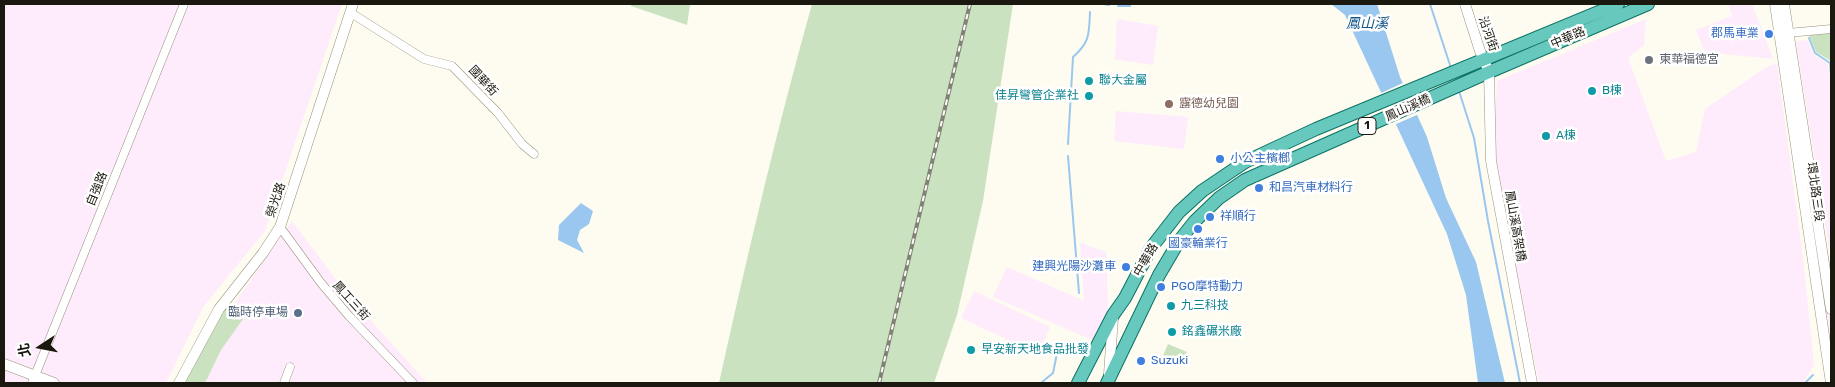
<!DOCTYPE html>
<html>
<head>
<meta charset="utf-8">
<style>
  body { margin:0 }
  #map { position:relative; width:1835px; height:387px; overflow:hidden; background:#fefcf1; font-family:Rubik,"Noto Sans TC",sans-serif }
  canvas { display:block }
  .frame { position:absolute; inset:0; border:5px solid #1b180f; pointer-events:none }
  .north { position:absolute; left:15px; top:322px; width:50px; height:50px; -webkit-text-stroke:4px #fff; paint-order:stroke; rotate:259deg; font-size:14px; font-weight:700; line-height:20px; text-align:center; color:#1b180f }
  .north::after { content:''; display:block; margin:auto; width:18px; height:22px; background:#1b180f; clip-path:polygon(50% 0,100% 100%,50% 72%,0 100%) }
</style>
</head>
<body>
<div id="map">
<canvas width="1835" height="387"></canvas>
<div class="frame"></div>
<div class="north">北</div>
</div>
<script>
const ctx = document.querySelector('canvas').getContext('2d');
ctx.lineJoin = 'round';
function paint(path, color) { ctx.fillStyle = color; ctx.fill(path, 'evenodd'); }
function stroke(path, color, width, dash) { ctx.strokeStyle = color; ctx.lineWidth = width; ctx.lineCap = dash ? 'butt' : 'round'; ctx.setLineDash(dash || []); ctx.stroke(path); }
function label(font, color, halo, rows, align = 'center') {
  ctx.font = font + ' Rubik,"Noto Sans TC",sans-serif'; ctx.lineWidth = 5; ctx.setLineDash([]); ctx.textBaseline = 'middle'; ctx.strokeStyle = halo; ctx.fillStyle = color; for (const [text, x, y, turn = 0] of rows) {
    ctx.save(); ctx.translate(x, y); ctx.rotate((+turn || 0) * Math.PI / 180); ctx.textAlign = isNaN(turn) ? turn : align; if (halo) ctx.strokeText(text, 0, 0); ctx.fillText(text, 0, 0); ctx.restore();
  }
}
const industrial = new Path2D(`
  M 4,4 L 342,4 L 265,231 L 203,307 L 166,383 L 4,383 Z
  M 1729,4 L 1752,4 L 1773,59 L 1705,52 L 1696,30 L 1732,16 Z
  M 1117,19 L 1158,26 L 1153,65 L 1115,59 Z
  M 1646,19 L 1644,45 L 1628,58 L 1666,161 L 1696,152 L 1705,109 L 1765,68 L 1777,63 L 1803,258 L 1814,365 L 1803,383 L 1539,383 L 1493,159 L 1497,81 Z
  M 1807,40 L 1814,55 L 1828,64 L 1831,90 L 1831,248 L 1829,249 L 1796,42 Z
  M 1116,111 L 1188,117 L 1184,149 L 1114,141 Z
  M 292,221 L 347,294 L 427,383 L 191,383 L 229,311 Z
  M 1080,243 L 1106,252 L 1108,310 L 1092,340 L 993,297 L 1007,267 L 1084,301 Z
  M 1831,260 L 1831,355 L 1818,262 Z
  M 974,291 L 1050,327 L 1038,354 L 961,318 Z`);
const green = new Path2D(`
  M 631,4 L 681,4 L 690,5 L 687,25 L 631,6 Z
  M 812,4 L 1013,4 L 983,201 L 957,315 L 934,383 L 719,383 C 747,256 777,129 812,4 Z
  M 1831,33 L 1831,64 L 1831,61 L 1816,52 L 1809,35 Z
  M 226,303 L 243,319 L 221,350 L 205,383 L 184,383 Z
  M 1168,344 L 1187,352 L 1182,366 L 1162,358 Z`);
const water = new Path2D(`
  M 1331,4 L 1377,4 L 1400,77 L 1427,137 L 1446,198 L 1476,262 L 1505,383 L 1478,383 L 1466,295 L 1447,234 L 1345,15 Z
  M 581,203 L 593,211 L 589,224 L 580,230 L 577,240 L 584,253 L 558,240 L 559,225 Z`);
const pier = new Path2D(`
  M 1405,82 L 1419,114 L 1394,125 L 1379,94 Z`);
const stream = new Path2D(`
  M 1103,4 L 1109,5
  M 1430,4 L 1451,68
  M 1118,6 L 1130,6 L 1130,4
  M 1809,38 L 1815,53 L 1830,63 L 1831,76
  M 1459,91 L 1474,138 L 1488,221 L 1520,383
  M 1068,144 L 1073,57 C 1090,42 1089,34 1090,12
  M 1068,156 L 1079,293
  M 1041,383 L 1053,373 L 1057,353
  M 1805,383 L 1813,375`);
const minor = new Path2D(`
  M 351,13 L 424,59 L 452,66 L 498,113 L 522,144 L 534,154
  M 1788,33 L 1831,29
  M 280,227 L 321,283 L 349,316 L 413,383
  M 32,383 L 184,4
  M 284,383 L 290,367`);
const tertiary = new Path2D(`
  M 1465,4 L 1480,51 L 1489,72 L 1491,161 L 1532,383
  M 1775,4 L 1831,383
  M 1784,4 L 1831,309
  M 4,364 L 54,383
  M 1109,374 L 1113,318
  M 179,383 L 219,309 L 263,253 L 280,227 L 353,4`);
const primary = new Path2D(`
  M 1078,383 L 1113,315 L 1125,298 L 1151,248 L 1179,212 L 1202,191 L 1245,162 L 1316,129 L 1618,4
  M 1107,383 L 1159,275 L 1179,241 L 1195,221 L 1219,198 L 1245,180 L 1489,72 L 1648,4`);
const rail = new Path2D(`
  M 879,383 L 970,4`);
const markers = [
  [1769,34,5,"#3f7fe0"],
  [1649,60,5,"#6b7280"],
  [1089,81,5,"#0f9aa8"],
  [1592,91,5,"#0f9aa8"],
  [1089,96,5,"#0f9aa8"],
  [1169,104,5,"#8d6e63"],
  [1546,136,5,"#0f9aa8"],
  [1220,159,5,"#3f7fe0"],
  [1259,188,5,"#3f7fe0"],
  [1210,217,5,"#3f7fe0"],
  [1198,229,5,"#3f7fe0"],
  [1126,267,5,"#3f7fe0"],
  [1161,287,5,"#3f7fe0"],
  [1171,306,5,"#0f9aa8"],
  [298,313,5,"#5c6f8a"],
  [1172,332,5,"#0f9aa8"],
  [971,350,5,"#0f9aa8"],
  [1141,361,5,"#3f7fe0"]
];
const shields = [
  [1367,126,18]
];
const shieldNames = [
  ["1",1367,126]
];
const streetNames = [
  ["沿河街",1488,34,71],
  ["中華路",1568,38,-23],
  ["國華街",483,81,47],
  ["鳳山溪橋",1408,108,-24],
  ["自強路",97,189,-68],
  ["環北路三段",1815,192,82],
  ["榮光路",276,200,-71],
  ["鳳山溪高架橋",1515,226,80],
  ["中華路",1146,260,-60],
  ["鳳工三街",351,301,48]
];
const shopNames = [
  ["郡馬車業",1759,34,"right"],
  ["小公主檳榔",1230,159],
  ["和昌汽車材料行",1269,188],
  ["祥順行",1220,217],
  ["國豪輪業行",1198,244,"center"],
  ["建興光陽沙灘車",1116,267,"right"],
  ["PGO摩特動力",1171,287],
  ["Suzuki",1151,361]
];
const worshipNames = [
  ["東華福德宮",1659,60]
];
const cultureNames = [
  ["聯大金屬",1099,81],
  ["B棟",1602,91],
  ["佳昇彎管企業社",1079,96,"right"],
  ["A棟",1556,136],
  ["九三科技",1181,306],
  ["銘鑫碾米廠",1182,332],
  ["早安新天地食品批發",981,350]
];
const educationNames = [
  ["露德幼兒園",1179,104]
];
const serviceNames = [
  ["臨時停車場",288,313]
];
const waterNames = [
  ["鳳山溪",1367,24]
];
paint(industrial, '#feebfb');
paint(green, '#cae2c0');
paint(water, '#9ac7ef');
paint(pier, '#fefcf1');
stroke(stream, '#9ac7ef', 2);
stroke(minor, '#99937c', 9);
stroke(tertiary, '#99937c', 11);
stroke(primary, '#0b7264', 14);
stroke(minor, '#fff', 8);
stroke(tertiary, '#fff', 10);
stroke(primary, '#67c8be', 12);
stroke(rail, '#838076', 4);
stroke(rail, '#fff', 2, [5.5]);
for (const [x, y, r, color] of markers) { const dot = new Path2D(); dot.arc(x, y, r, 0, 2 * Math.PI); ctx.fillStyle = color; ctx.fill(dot); stroke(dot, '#fff', 2); }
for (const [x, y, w] of shields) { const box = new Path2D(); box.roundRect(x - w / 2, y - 8.5, w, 17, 4); ctx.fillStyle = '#fff'; ctx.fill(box); stroke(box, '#1b180f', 1); }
label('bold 11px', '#1b180f', null, shieldNames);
label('12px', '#1b180f', '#fff', streetNames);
label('12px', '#366cbe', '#fff', shopNames, 'left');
label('12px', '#5b616d', '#fff', worshipNames, 'left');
label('12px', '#0d838f', '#fff', cultureNames, 'left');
label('12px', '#785e54', '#fff', educationNames, 'left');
label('12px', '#4e5e75', '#fff', serviceNames, 'right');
label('italic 14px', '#115688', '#fff', waterNames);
</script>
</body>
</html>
